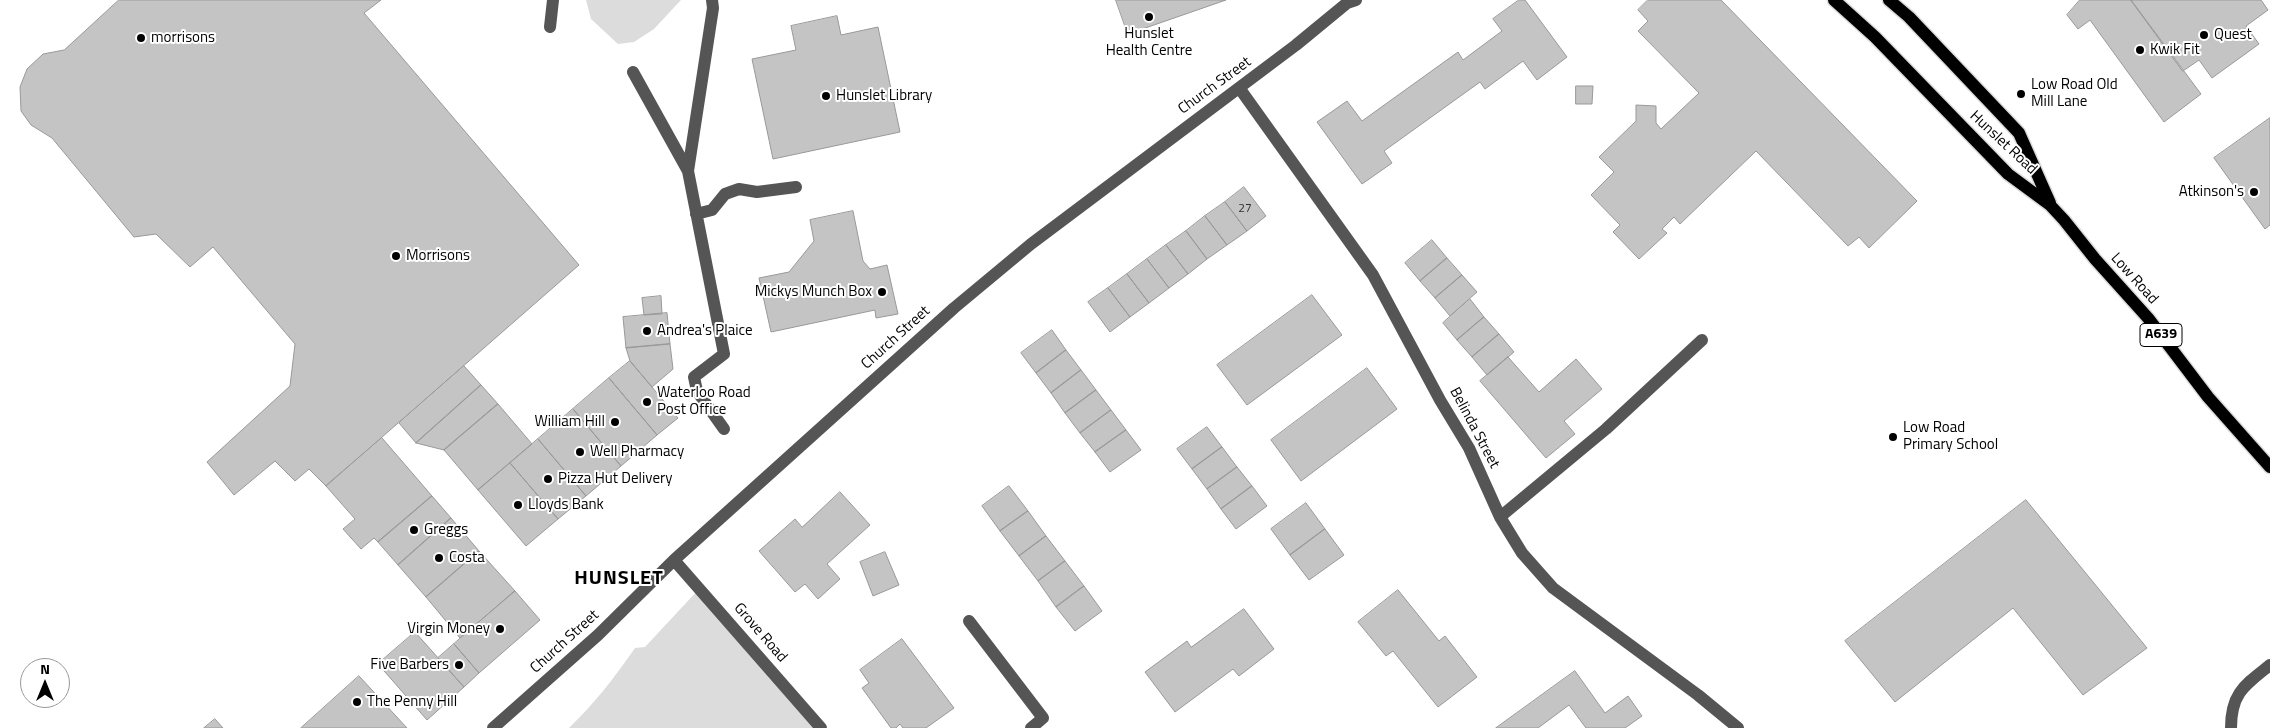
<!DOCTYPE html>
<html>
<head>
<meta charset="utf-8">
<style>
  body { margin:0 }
  #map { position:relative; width:2270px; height:728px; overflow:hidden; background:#fff; font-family:"Titillium Web",sans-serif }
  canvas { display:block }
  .north { position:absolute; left:20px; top:658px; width:50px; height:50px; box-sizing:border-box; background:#fff; border:1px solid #999; border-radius:50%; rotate:0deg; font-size:14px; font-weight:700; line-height:20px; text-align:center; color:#000 }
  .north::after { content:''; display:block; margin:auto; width:18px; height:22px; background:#000; clip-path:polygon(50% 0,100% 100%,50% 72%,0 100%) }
</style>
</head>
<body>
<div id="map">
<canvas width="2270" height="728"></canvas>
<div class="north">N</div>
</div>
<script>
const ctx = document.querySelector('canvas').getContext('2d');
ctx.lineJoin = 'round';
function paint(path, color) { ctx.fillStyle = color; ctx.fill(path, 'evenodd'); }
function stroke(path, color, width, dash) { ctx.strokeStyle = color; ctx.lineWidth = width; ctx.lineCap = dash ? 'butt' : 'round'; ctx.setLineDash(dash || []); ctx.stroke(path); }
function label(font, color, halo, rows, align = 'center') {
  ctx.font = font + ' "Titillium Web",sans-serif'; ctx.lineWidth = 4; ctx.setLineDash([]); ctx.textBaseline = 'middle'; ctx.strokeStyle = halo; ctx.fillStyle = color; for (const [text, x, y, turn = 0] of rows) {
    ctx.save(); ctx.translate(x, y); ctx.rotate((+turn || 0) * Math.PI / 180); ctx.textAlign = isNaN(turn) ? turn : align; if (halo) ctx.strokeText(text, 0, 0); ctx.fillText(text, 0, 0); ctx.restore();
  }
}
const green = new Path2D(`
  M 586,0 L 681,0 L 654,29 L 634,42 L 618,44 L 591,19 Z
  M 699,589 L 821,728 L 569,728 C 594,704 615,677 635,648 L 645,647 Z`);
const building = new Path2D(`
  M 119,0 L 381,0 L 364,13 L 579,265 L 326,486 L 309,469 L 295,481 L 275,461 L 234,495 L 207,462 L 290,386 L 295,344 L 213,247 L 190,267 L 156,234 L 134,237 L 52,138 L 31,125 L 21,111 L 20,87 L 27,69 L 43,54 L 64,50 Z
  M 1116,0 L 1226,0 L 1128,34 Z
  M 1519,0 L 1525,0 L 1567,57 L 1537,80 L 1523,61 L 1485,89 L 1480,82 L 1384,151 L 1392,163 L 1362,184 L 1317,122 L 1347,101 L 1362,121 L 1458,52 L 1463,60 L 1502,31 L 1493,19 Z
  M 1648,0 L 1721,0 L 1917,201 L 1869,248 L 1859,237 L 1848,246 L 1756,151 L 1680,224 L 1674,217 L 1662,229 L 1667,233 L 1639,259 L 1613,232 L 1620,225 L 1591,195 L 1614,172 L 1599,157 L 1636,121 L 1636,105 L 1656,106 L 1656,123 L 1661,129 L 1699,93 L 1638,31 L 1648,21 L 1638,10 Z
  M 2080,0 L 2131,0 L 2201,94 L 2164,122 L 2090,20 L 2078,29 L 2067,15 Z
  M 2131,0 L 2261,0 L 2268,10 L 2246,26 L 2259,44 L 2212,78 L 2199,60 L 2183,71 Z
  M 837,16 L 841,35 L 878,27 L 900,132 L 773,159 L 752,59 L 796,50 L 791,26 Z
  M 1576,86 L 1593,86 L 1592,104 L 1576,104 Z
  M 2270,118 L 2270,225 L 2265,229 L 2214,158 Z
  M 1244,187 L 1266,216 L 1247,231 L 1225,202 Z
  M 1225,202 L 1247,231 L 1227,245 L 1205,216 Z
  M 853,211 L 863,261 L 870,269 L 887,265 L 898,314 L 876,318 L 875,310 L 771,332 L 759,278 L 789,272 L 814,241 L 810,220 Z
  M 1205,216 L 1227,245 L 1207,259 L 1186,231 Z
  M 1186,231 L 1207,259 L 1188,274 L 1166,245 Z
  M 1432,240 L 1447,258 L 1420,281 L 1405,263 Z
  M 1166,245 L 1188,274 L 1169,288 L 1147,259 Z
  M 1447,258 L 1462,275 L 1435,298 L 1420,281 Z
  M 1147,259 L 1169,288 L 1149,303 L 1127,274 Z
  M 1127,274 L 1149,303 L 1130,317 L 1108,288 Z
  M 1462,275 L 1477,292 L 1450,316 L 1435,298 Z
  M 1108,288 L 1130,317 L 1110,332 L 1088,302 Z
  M 1312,295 L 1342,335 L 1247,405 L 1217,365 Z
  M 661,296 L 662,314 L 644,315 L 642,298 Z
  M 1470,299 L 1484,317 L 1457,340 L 1443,323 Z
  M 667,313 L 670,344 L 626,348 L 623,317 Z
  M 1484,317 L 1499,334 L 1472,357 L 1457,340 Z
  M 1052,330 L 1066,350 L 1036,373 L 1021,353 Z
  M 1499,334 L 1514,352 L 1487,375 L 1472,357 Z
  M 670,344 L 673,369 L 652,387 L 630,361 L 626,348 Z
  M 1066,350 L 1081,370 L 1051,393 L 1036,373 Z
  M 1508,357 L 1539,392 L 1576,359 L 1602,389 L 1564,421 L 1575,434 L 1546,458 L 1480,381 Z
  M 630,361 L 678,418 L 657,435 L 609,378 Z
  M 464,366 L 481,385 L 416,443 L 399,423 Z
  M 1367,368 L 1397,409 L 1301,481 L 1271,440 Z
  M 1081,370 L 1096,390 L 1065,413 L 1051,393 Z
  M 609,378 L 657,435 L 621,466 L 573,409 Z
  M 481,385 L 498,404 L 444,450 L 416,443 Z
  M 1096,390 L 1111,410 L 1080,433 L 1065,413 Z
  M 498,404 L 532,444 L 478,490 L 444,450 Z
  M 573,409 L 621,466 L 586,496 L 538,439 Z
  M 1111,410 L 1126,430 L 1095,452 L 1080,433 Z
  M 1207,427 L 1222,447 L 1192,469 L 1177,449 Z
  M 1126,430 L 1141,450 L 1110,472 L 1095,452 Z
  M 382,438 L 432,496 L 378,542 L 374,538 L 361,549 L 343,529 L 355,519 L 326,486 Z
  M 538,439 L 586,496 L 558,519 L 510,463 Z
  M 1222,447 L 1237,467 L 1207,489 L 1192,469 Z
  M 510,463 L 558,519 L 526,546 L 478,490 Z
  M 1237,467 L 1252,486 L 1221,509 L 1207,489 Z
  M 1009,486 L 1028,511 L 1000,531 L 982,506 Z
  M 1252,486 L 1267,506 L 1236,529 L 1221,509 Z
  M 840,492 L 870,525 L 827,564 L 840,579 L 818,599 L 805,584 L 795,592 L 759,551 L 795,519 L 802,527 Z
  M 432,496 L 451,518 L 398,565 L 378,542 Z
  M 2026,500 L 2147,648 L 2083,695 L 2013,608 L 1895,702 L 1845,641 Z
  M 1306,503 L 1325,529 L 1290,555 L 1271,529 Z
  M 1028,511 L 1046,536 L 1019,556 L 1000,531 Z
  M 451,518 L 479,551 L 426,597 L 398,565 Z
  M 1325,529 L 1344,555 L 1309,580 L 1290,555 Z
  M 1046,536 L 1065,561 L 1038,581 L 1019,556 Z
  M 479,551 L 515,591 L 460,638 L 426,597 Z
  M 885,552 L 899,585 L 873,596 L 860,562 Z
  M 1065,561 L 1084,586 L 1056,607 L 1038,581 Z
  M 1084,586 L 1102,611 L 1075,631 L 1056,607 Z
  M 1398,590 L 1439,641 L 1445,636 L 1477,677 L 1438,707 L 1393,651 L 1386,656 L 1358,622 Z
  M 515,591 L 540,620 L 479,673 L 454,644 Z
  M 1244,609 L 1274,649 L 1239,676 L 1233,669 L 1175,712 L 1145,672 L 1187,641 L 1191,647 Z
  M 415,632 L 464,687 L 427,720 L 378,664 Z
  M 902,639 L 954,708 L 926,728 L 903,728 L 900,724 L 896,728 L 891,728 L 862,688 L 869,683 L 860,670 Z
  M 454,644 L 479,673 L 464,687 L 438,658 Z
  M 1575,671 L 1605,713 L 1628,696 L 1642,716 L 1625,728 L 1586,728 L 1569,705 L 1538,728 L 1496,728 Z
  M 359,676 L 407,728 L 301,728 Z
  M 215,719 L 223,728 L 204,728 Z`);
const minor = new Path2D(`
  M 550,27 L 553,0
  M 633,72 L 688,171 L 724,354 L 694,377 L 697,391 L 724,429
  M 1240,89 L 1373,275 L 1440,400 L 1469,448 L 1500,517 L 1522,553 L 1553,588 L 1698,695 L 1738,728
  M 688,171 L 713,8 L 712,0
  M 696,214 L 712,210 L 725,194 L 739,189 L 757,192 L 796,187
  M 1500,517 L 1606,429 L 1702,340
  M 674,560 L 821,728
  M 969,621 L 1043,718 L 1031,728
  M 493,728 L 598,635 L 674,560 L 954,308 L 1031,244 L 1296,45 L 1347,3 L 1356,0
  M 2231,728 C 2231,693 2245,685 2270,665`);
const major = new Path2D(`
  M 1834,0 L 1875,37 L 2008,174 L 2050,205 L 2064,220 L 2095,259 L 2148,318 L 2208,397 L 2270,467
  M 1889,0 L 1909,17 L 2019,133 L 2050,203`);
const markers = [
  [1149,17,5,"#000"],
  [2204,35,5,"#000"],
  [141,38,5,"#000"],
  [2140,50,5,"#000"],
  [2021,94,5,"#000"],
  [826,96,5,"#000"],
  [2254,192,5,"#000"],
  [396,256,5,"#000"],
  [882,292,5,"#000"],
  [647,331,5,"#000"],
  [647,402,5,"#000"],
  [615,422,5,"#000"],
  [1893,437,5,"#000"],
  [580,452,5,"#000"],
  [548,479,5,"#000"],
  [518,505,5,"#000"],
  [414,530,5,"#000"],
  [439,558,5,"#000"],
  [500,629,5,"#000"],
  [459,665,5,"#000"],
  [357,702,5,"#000"]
];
const numberNames = [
  ["27",1245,209]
];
const shields = [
  [2161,335,42]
];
const shieldNames = [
  ["A639",2161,335]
];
const poiNames = [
  ["Hunslet",1149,34,"center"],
  ["Health Centre",1149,51,"center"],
  ["Quest",2214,35],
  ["morrisons",151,38],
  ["Kwik Fit",2150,50],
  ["Low Road Old",2031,85],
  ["Mill Lane",2031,102],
  ["Hunslet Library",836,96],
  ["Atkinson's",2244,192,"right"],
  ["Morrisons",406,256],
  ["Mickys Munch Box",872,292,"right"],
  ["Andrea's Plaice",657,331],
  ["Waterloo Road",657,393],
  ["Post Office",657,410],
  ["William Hill",605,422,"right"],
  ["Low Road",1903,428],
  ["Primary School",1903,445],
  ["Well Pharmacy",590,452],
  ["Pizza Hut Delivery",558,479],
  ["Lloyds Bank",528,505],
  ["Greggs",424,530],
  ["Costa",449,558],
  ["Virgin Money",490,629,"right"],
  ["Five Barbers",449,665,"right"],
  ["The Penny Hill",367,702]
];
const streetNames = [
  ["Church Street",1215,86,-36],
  ["Hunslet Road",2003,143,43],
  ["Low Road",2134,279,48],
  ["Church Street",896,338,-42],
  ["Belinda Street",1474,428,62],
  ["Grove Road",760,633,49],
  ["Church Street",565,642,-42]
];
const districtNames = [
  ["HUNSLET",619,579]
];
paint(green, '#dcdcdc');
paint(building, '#c4c4c4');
stroke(building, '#999', 1);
stroke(major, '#dbdbdb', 15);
stroke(minor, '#555', 12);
stroke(major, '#000', 12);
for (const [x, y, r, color] of markers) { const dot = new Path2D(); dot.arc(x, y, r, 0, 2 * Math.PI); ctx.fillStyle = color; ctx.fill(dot); stroke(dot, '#fff', 2); }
label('12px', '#313131', null, numberNames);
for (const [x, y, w] of shields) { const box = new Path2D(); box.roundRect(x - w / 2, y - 11.5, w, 23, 4); ctx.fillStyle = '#fff'; ctx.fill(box); stroke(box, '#000', 1); }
label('bold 14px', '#000', null, shieldNames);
label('15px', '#000', '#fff', poiNames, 'left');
label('15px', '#000', '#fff', streetNames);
ctx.letterSpacing = '1px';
label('bold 20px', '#000', '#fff', districtNames);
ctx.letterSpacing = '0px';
</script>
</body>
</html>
